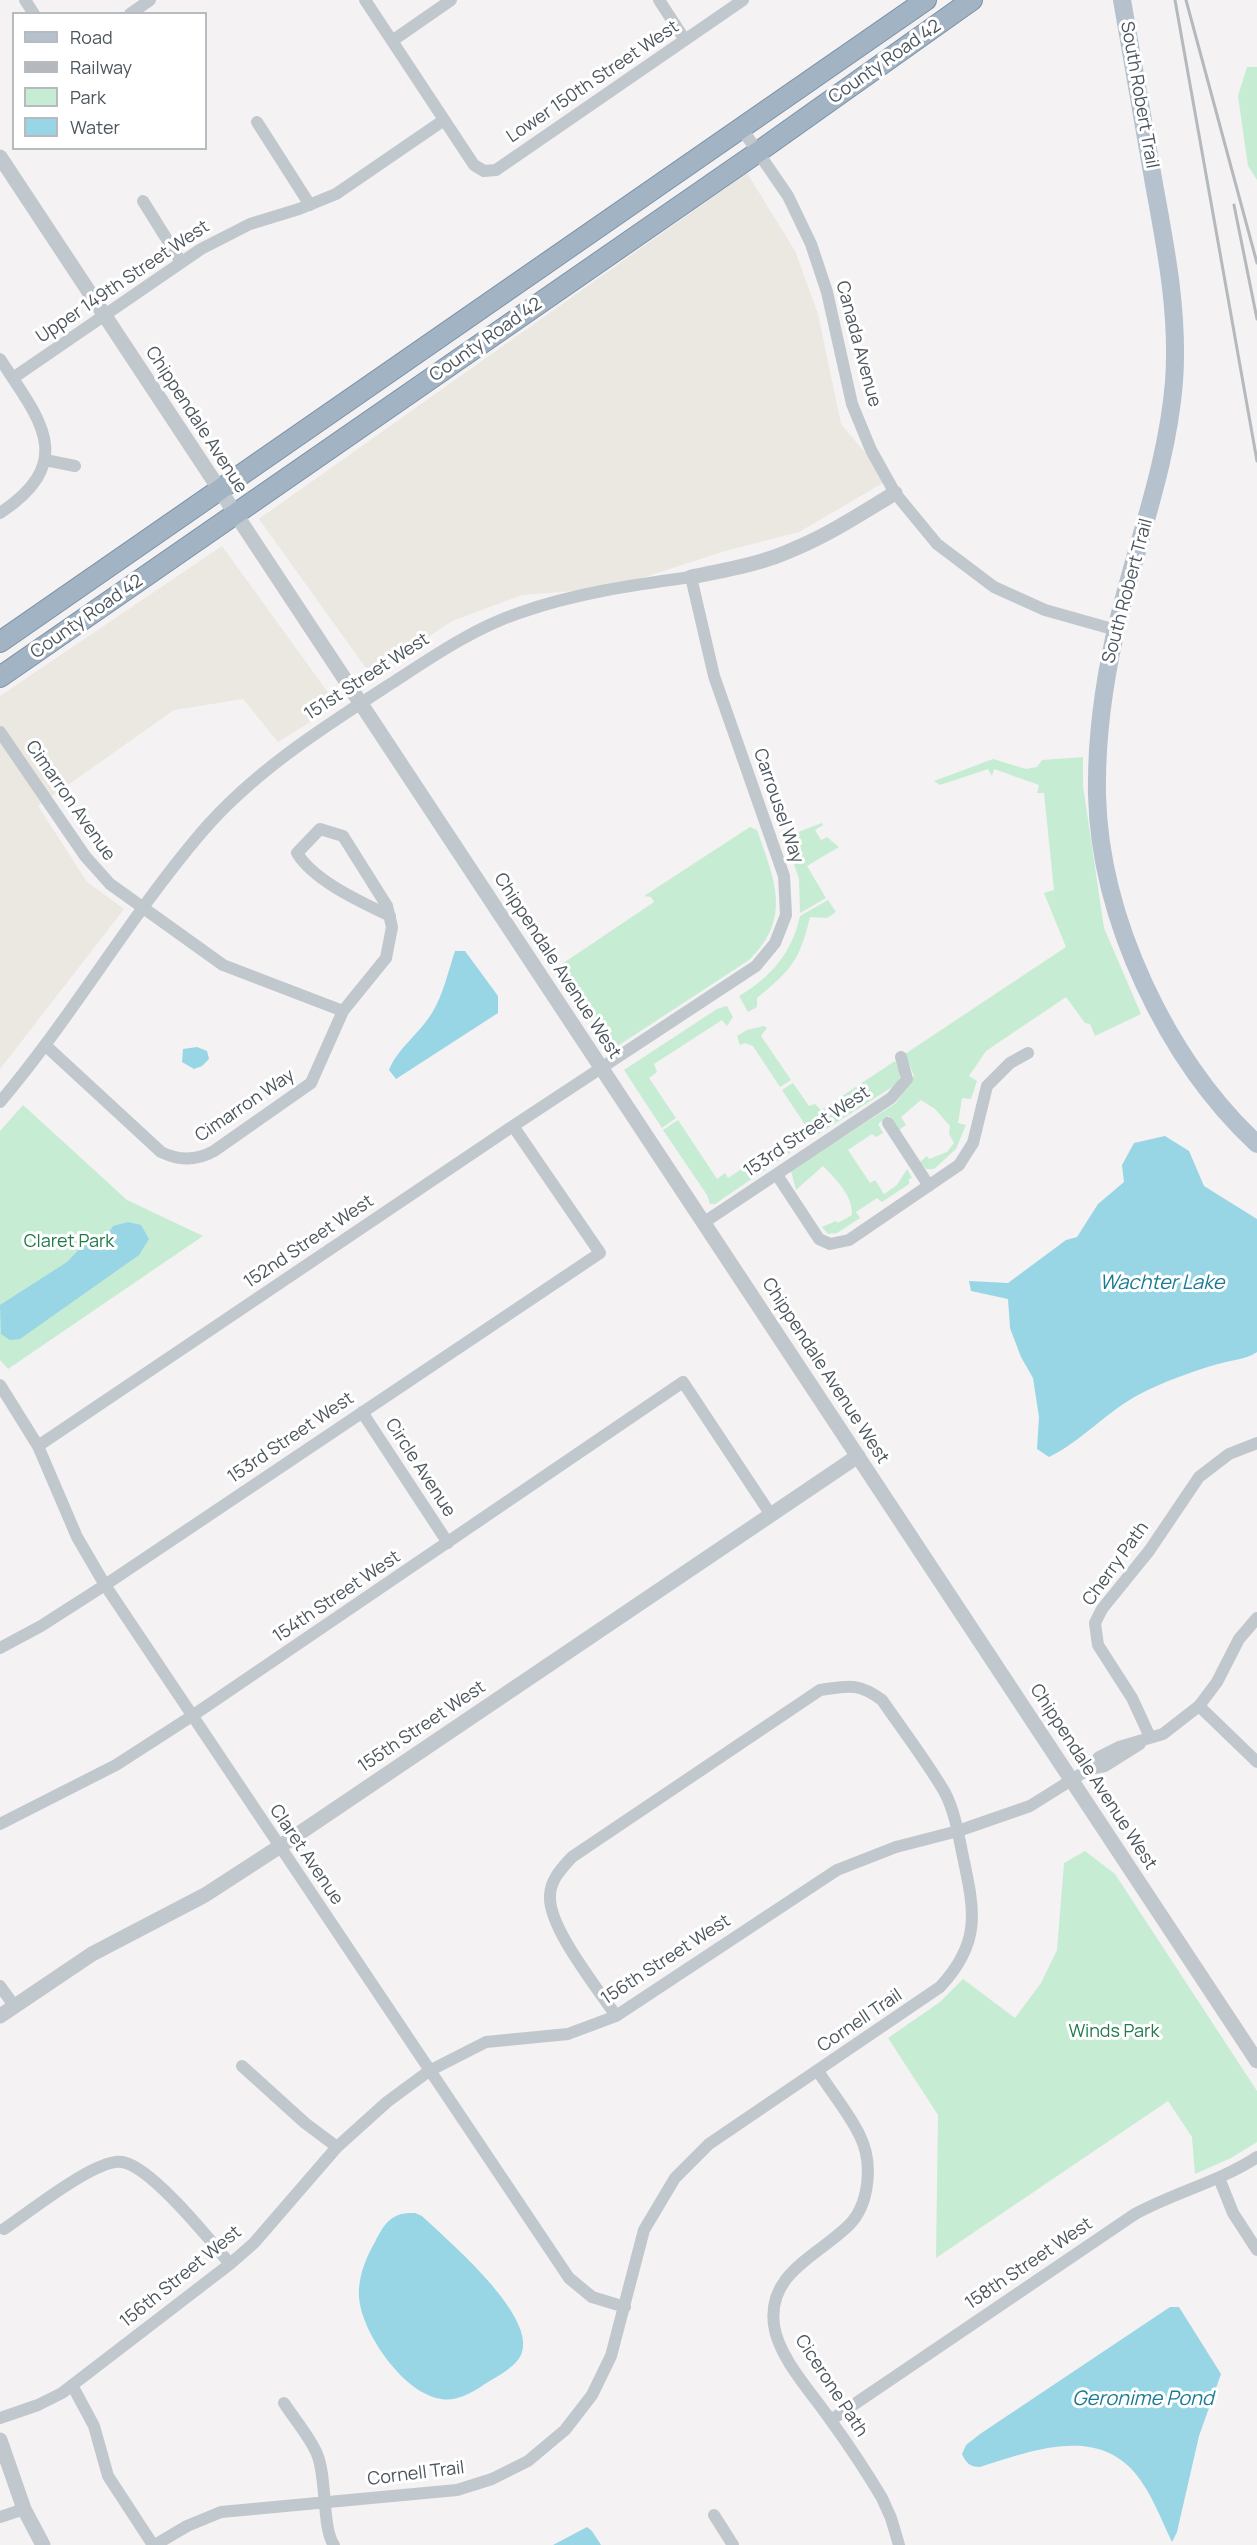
<!DOCTYPE html>
<html>
<head>
<meta charset="utf-8">
<style>
  body { margin:0 }
  #map { position:relative; width:1257px; height:2545px; overflow:hidden; background:#f4f2f2; font-family:Manrope,sans-serif }
  canvas { display:block }
  .legend { position:absolute; left:12px; top:12px; width:195px; height:138px; box-sizing:border-box; background:#fff; border:2px solid #b7bbbf; margin:0; padding:8px 10px; list-style:none; font-size:18px; color:#4c565e }
  .legend li { display:flex; align-items:center; gap:12px; height:30px }
  .legend b { width:30px; border:2px solid #b7bbbf }
</style>
</head>
<body>
<div id="map">
<canvas width="1257" height="2545"></canvas>
<ul class="legend">
<li><b style="height:8px;background:#b5c2ce"></b>Road</li>
<li><b style="height:8px;background:#b5b8bc"></b>Railway</li>
<li><b style="height:16px;background:#c6ecd4"></b>Park</li>
<li><b style="height:16px;background:#98d6e5"></b>Water</li>
</ul>
</div>
<script>
const ctx = document.querySelector('canvas').getContext('2d');
ctx.lineJoin = 'round';
function paint(path, color) { ctx.fillStyle = color; ctx.fill(path, 'evenodd'); }
function stroke(path, color, width, dash) { ctx.strokeStyle = color; ctx.lineWidth = width; ctx.lineCap = dash ? 'butt' : 'round'; ctx.setLineDash(dash || []); ctx.stroke(path); }
function label(font, color, halo, rows, align = 'center') {
  ctx.font = font + ' Manrope,sans-serif'; ctx.lineWidth = 6; ctx.setLineDash([]); ctx.textBaseline = 'middle'; ctx.strokeStyle = halo; ctx.fillStyle = color; for (const [text, x, y, turn = 0] of rows) {
    ctx.save(); ctx.translate(x, y); ctx.rotate((+turn || 0) * Math.PI / 180); ctx.textAlign = isNaN(turn) ? turn : align; if (halo) ctx.strokeText(text, 0, 0); ctx.fillText(text, 0, 0); ctx.restore();
  }
}
const commercial = new Path2D(`
  M 747,173 L 795,251 L 818,314 L 841,424 L 888,480 L 799,532 L 725,551 L 611,588 L 522,595 L 452,621 L 371,675 L 259,519 Z
  M 222,546 L 337,705 L 278,742 L 243,699 L 174,710 L 38,806 L 87,882 L 124,909 L 0,1069 L 0,696 Z`);
const green = new Path2D(`
  M 1247,67 L 1257,67 L 1257,180 L 1248,166 L 1238,96 Z
  M 1083,757 L 1083,786 L 1104,928 L 1141,1014 L 1095,1036 L 1090,1024 L 1085,1023 L 1066,997 L 986,1051 L 969,1076 L 977,1081 L 971,1099 L 962,1098 L 958,1123 L 966,1125 L 956,1149 L 934,1169 L 926,1169 L 920,1162 L 927,1156 L 929,1159 L 947,1152 L 954,1143 L 949,1134 L 950,1126 L 935,1109 L 921,1100 L 901,1117 L 906,1125 L 899,1130 L 889,1116 L 878,1124 L 883,1133 L 876,1137 L 872,1134 L 848,1150 L 870,1183 L 875,1180 L 884,1194 L 897,1185 L 907,1169 L 912,1178 L 909,1179 L 909,1184 L 882,1202 L 877,1198 L 856,1212 L 860,1218 L 837,1233 L 828,1234 L 822,1227 L 836,1221 L 838,1223 L 852,1215 C 853,1196 836,1179 823,1166 L 796,1190 L 791,1171 L 896,1103 L 914,1076 L 905,1054 L 1066,947 L 1044,893 L 1054,890 L 1044,793 L 1037,793 L 1039,785 L 994,769 L 992,776 L 988,769 L 940,785 L 934,781 L 993,759 L 1026,769 L 1037,767 L 1042,760 Z
  M 822,823 L 823,825 L 815,830 L 821,840 L 827,837 L 839,847 L 807,866 L 826,898 L 800,913 L 799,879 L 785,837 Z
  M 750,827 L 757,830 C 774,879 793,918 749,960 L 610,1051 L 556,968 L 654,902 L 651,897 L 644,896 Z
  M 828,900 L 836,912 L 827,918 L 810,917 C 800,960 791,970 757,998 L 757,1007 L 748,1012 L 739,996 C 771,977 792,953 800,916 Z
  M 727,1006 L 733,1017 L 727,1026 L 722,1020 L 654,1064 L 657,1072 L 649,1078 L 676,1118 L 662,1128 L 624,1070 L 717,1009 Z
  M 764,1026 L 767,1028 L 761,1036 L 791,1080 L 780,1087 L 753,1046 L 745,1043 L 740,1045 L 737,1036 L 747,1030 Z
  M 895,1061 L 901,1073 L 897,1084 L 812,1138 L 799,1131 L 806,1126 L 782,1090 L 793,1083 L 809,1106 L 815,1104 L 821,1110 Z
  M 23,1105 L 127,1200 L 203,1236 L 8,1369 L 0,1360 L 0,1131 Z
  M 678,1120 L 717,1179 L 725,1173 L 728,1178 L 783,1142 L 789,1140 L 793,1146 L 791,1152 L 715,1204 L 710,1204 L 707,1195 L 663,1130 Z
  M 1085,1851 L 1115,1874 L 1257,2091 L 1257,2142 L 1231,2158 L 1195,2174 L 1192,2137 L 1168,2101 L 936,2258 L 938,2115 L 888,2038 L 940,2002 L 963,1979 L 1015,2018 L 1041,1983 L 1057,1950 L 1064,1863 Z`);
const water = new Path2D(`
  M 455,951 L 465,951 L 498,996 L 498,1013 L 396,1079 L 389,1070 C 398,1048 419,1034 432,1013 C 443,995 448,972 455,951 Z
  M 197,1047 L 207,1051 L 209,1059 L 202,1066 L 194,1069 L 182,1062 L 183,1049 Z
  M 1165,1136 L 1189,1151 L 1204,1186 L 1257,1219 L 1257,1352 C 1245,1360 1231,1360 1218,1364 C 1193,1371 1163,1382 1140,1394 C 1107,1411 1082,1441 1049,1457 L 1037,1449 L 1039,1417 L 1033,1378 L 1021,1357 L 1010,1328 L 1008,1299 L 971,1291 L 969,1281 L 1008,1283 L 1066,1240 L 1077,1237 L 1098,1204 L 1124,1182 L 1122,1165 L 1134,1143 Z
  M 128,1222 L 141,1225 L 149,1239 L 139,1255 L 20,1339 L 10,1340 L 1,1334 L 0,1305 L 67,1262 L 86,1242 L 106,1237 L 113,1226 Z
  M 415,2213 L 422,2216 C 447,2240 539,2317 521,2355 C 514,2369 495,2377 482,2386 C 462,2399 446,2405 424,2393 C 394,2378 356,2323 359,2289 C 360,2272 367,2256 375,2242 C 385,2222 392,2212 415,2213 Z
  M 1170,2307 L 1179,2307 L 1221,2374 L 1199,2436 L 1177,2532 L 1172,2542 C 1161,2519 1151,2492 1135,2473 C 1095,2425 1028,2452 980,2467 C 970,2467 966,2463 962,2454 L 966,2445 L 980,2434 Z
  M 587,2527 L 592,2531 L 601,2545 L 553,2545 Z`);
const minor = new Path2D(`
  M 25,0 L 34,14
  M 365,0 L 474,165 L 484,171 L 496,170 L 743,0
  M 659,0 L 685,40
  M 130,14 L 150,0
  M 392,41 L 451,0
  M 257,122 L 310,205
  M 742,129 L 788,196 L 811,244 L 827,292 L 852,404 L 871,450 L 895,493 L 937,544 L 994,587 L 1045,610 L 1116,630
  M 143,201 L 181,262
  M 0,359 C 40,420 78,461 0,513
  M 13,378 L 201,249 L 250,224 L 299,209 L 336,194 L 444,120
  M 45,460 L 75,466
  M 0,732 L 85,856 L 110,884 L 223,965 L 343,1011
  M 45,1045 L 161,1152 C 179,1161 196,1161 214,1151 L 311,1083 L 343,1011 L 386,958 L 392,927 L 387,906 L 343,836 L 320,829 L 297,853 C 314,881 361,902 390,916
  M 0,1102 C 72,1017 128,919 201,833 C 254,771 324,727 392,683 C 432,657 474,628 519,613 C 575,593 633,585 691,577 L 714,676 L 784,876 L 786,915 L 775,943 L 756,966 L 513,1126 L 38,1446
  M 888,1123 L 929,1186
  M 777,1175 L 819,1239 L 830,1244 L 849,1240 L 959,1165 L 973,1143 L 987,1086 L 1010,1063 L 1028,1053
  M 703,1223 L 891,1098 L 907,1079 L 901,1057
  M 0,1385 L 38,1446 L 77,1537 L 105,1585 L 569,2278 L 592,2297 L 625,2307
  M 362,1412 L 448,1543
  M 0,1648 L 41,1626 L 105,1585 L 600,1253 L 513,1126
  M 1199,1706 L 1257,1762
  M 1150,1737 L 1132,1698 L 1098,1645 L 1095,1623 L 1102,1609 L 1149,1551 L 1199,1477 L 1229,1454 L 1257,1443
  M 1089,1769 L 1105,1766 L 1140,1744
  M 0,1824 L 116,1765 L 192,1716 L 683,1382 L 771,1515
  M 0,1986 L 13,2004
  M 242,2066 L 305,2123 L 337,2147
  M 818,2071 C 831,2092 849,2113 860,2136 C 873,2162 870,2204 849,2225 C 818,2256 767,2273 774,2325 C 778,2357 812,2393 829,2418 C 848,2444 866,2471 882,2498 L 891,2518 L 899,2545
  M 1219,2178 L 1233,2213 L 1257,2250
  M 4,2229 C 28,2213 96,2158 122,2162 C 151,2166 211,2241 230,2264
  M 72,2385 L 94,2426 L 108,2476 L 153,2545
  M 284,2403 C 295,2420 310,2437 317,2454 C 327,2477 322,2529 334,2545
  M 0,2418 L 38,2405 L 62,2393 L 230,2264 L 254,2243 L 337,2147 L 387,2102 L 429,2071 L 486,2042 L 568,2034 L 616,2016 L 837,1870 L 896,1847 L 958,1831 L 1030,1806 L 1089,1769 L 1099,1757 L 1119,1747 L 1163,1734 L 1199,1706 L 1217,1682 L 1239,1639 L 1257,1618
  M 831,2420 L 1135,2214 C 1175,2192 1219,2182 1257,2157
  M 714,2515 L 733,2545
  M 0,2517 L 24,2509
  M 155,2545 L 187,2526 L 221,2512 L 457,2490 L 492,2479 L 528,2461 L 565,2430 L 592,2395 L 611,2356 L 644,2230 L 675,2178 L 709,2144 L 940,1987 C 983,1941 974,1909 962,1852 C 958,1832 954,1809 944,1791 C 927,1762 902,1729 882,1700 C 858,1682 848,1686 820,1690 L 572,1857 C 562,1868 550,1880 550,1896 C 548,1927 598,1989 616,2016`);
const tertiary = new Path2D(`
  M 0,157 L 1257,2061
  M 691,577 C 726,570 762,564 794,549 C 830,534 862,513 895,493
  M 0,2016 L 92,1954 L 205,1895 L 279,1847 L 858,1456
  M 0,2440 L 24,2509 L 43,2545`);
const primary = new Path2D(`
  M 1122,0 C 1133,61 1143,123 1154,184 C 1166,249 1179,315 1174,382 C 1167,469 1134,550 1115,634 C 1103,688 1096,741 1097,795 C 1100,919 1167,1060 1257,1144`);
const trunk = new Path2D(`
  M 0,642 L 926,0
  M 0,677 L 758,152 L 972,0`);
const rail = new Path2D(`
  M 1175,0 L 1257,461
  M 1186,0 L 1257,263
  M 1234,205 L 1257,319`);
const streetNames = [
  ["County Road 42",885,62,-35],
  ["Lower 150th Street West",593,82,-34],
  ["South Robert Trail",1139,95,80],
  ["Upper 149th Street West",123,282,-34],
  ["County Road 42",486,340,-35],
  ["Canada Avenue",858,344,75],
  ["Chippendale Avenue",196,420,57],
  ["South Robert Trail",1128,591,-75],
  ["County Road 42",87,617,-35],
  ["151st Street West",367,677,-33],
  ["Cimarron Avenue",70,801,55],
  ["Carrousel Way",778,806,71],
  ["Chippendale Avenue West",557,966,57],
  ["Cimarron Way",245,1106,-34],
  ["153rd Street West",807,1132,-34],
  ["152nd Street West",309,1242,-34],
  ["Chippendale Avenue West",825,1371,57],
  ["153rd Street West",291,1438,-34],
  ["Circle Avenue",420,1468,57],
  ["Cherry Path",1116,1564,-54],
  ["154th Street West",337,1597,-34],
  ["155th Street West",422,1727,-34],
  ["Chippendale Avenue West",1093,1777,57],
  ["Claret Avenue",306,1855,56],
  ["156th Street West",666,1960,-33],
  ["Cornell Trail",860,2021,-34],
  ["158th Street West",1029,2264,-34],
  ["156th Street West",181,2277,-39],
  ["Cicerone Path",831,2386,57],
  ["Cornell Trail",416,2474,-7]
];
const parkNames = [
  ["Claret Park",69,1242],
  ["Winds Park",1114,2032]
];
const waterNames = [
  ["Wachter Lake",1162,1283],
  ["Geronime Pond",1143,2399]
];
paint(commercial, '#eae8e0');
paint(green, '#c6ecd4');
paint(water, '#98d6e5');
stroke(trunk, '#7a91a7', 22);
stroke(minor, '#c0c7cd', 12);
stroke(tertiary, '#c0c7cd', 15);
stroke(primary, '#b5c2ce', 18);
stroke(trunk, '#a2b4c4', 20);
stroke(rail, '#b5b8bc', 3);
label('18px', '#4c565e', '#fff', streetNames);
label('18px', '#217b4c', '#fff', parkNames);
label('italic 20px', '#197c94', '#fff', waterNames);
</script>
</body>
</html>
